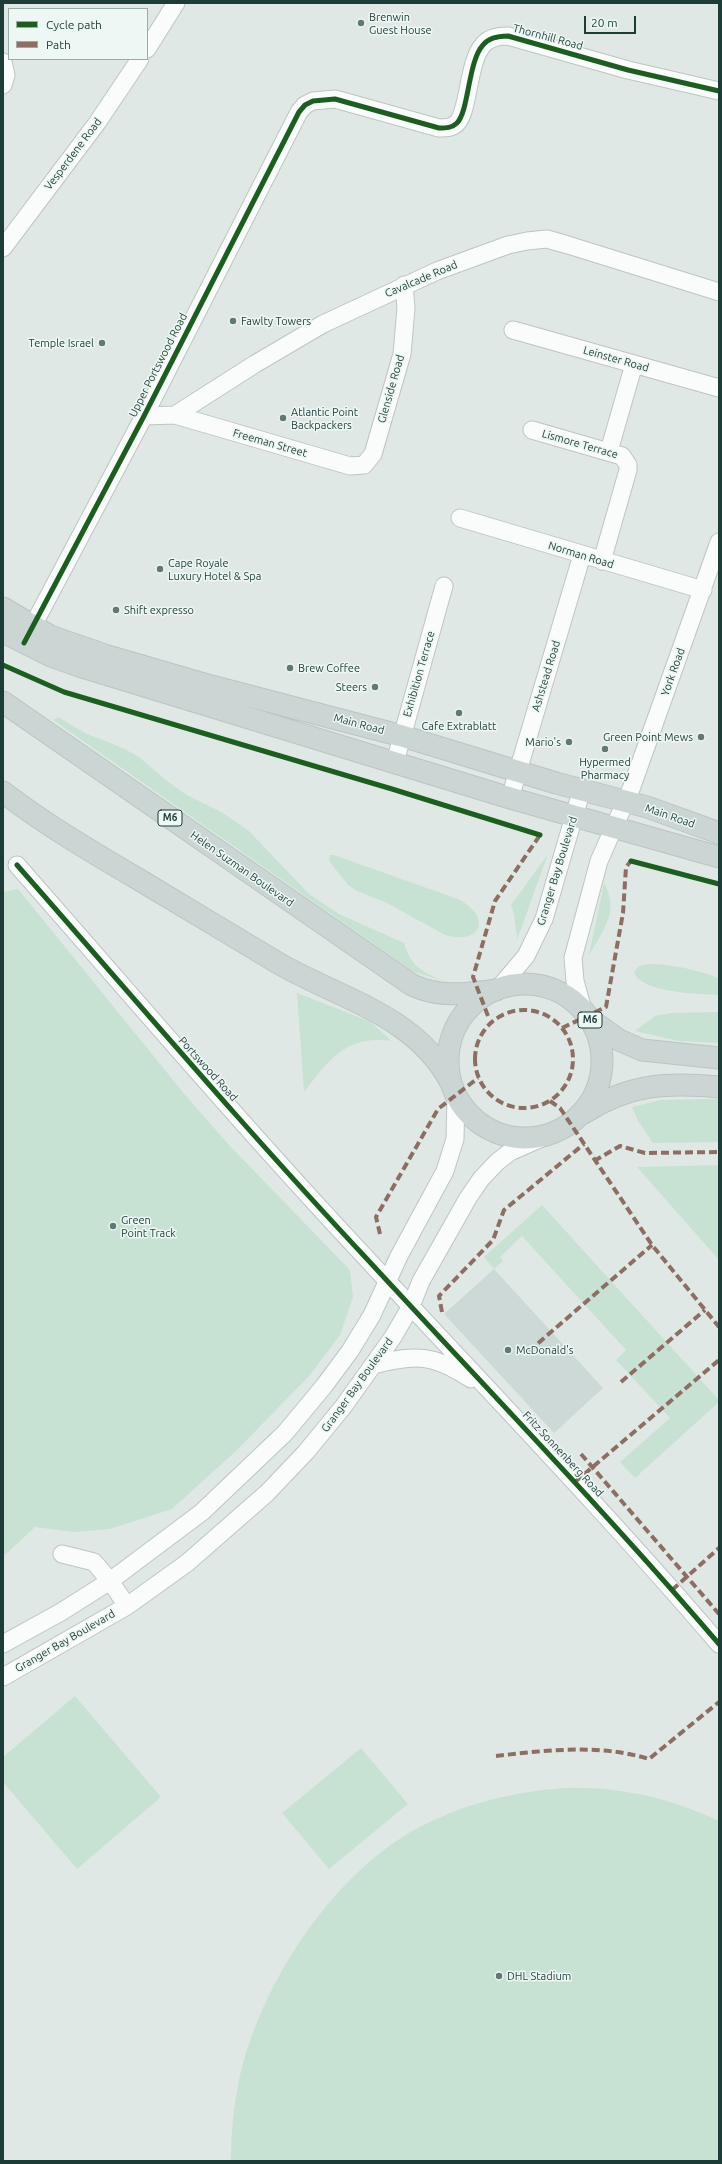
<!DOCTYPE html>
<html>
<head>
<meta charset="utf-8">
<style>
  body { margin:0 }
  #map { position:relative; width:722px; height:2164px; overflow:hidden; background:#e0e8e5; font-family:Ubuntu,sans-serif }
  canvas { display:block }
  .frame { position:absolute; inset:0; border:4px solid #1d3b37; pointer-events:none }
  .legend { position:absolute; left:8px; top:8px; width:140px; height:52px; box-sizing:border-box; background:#edf7f4; border:1px solid #9aaca8; margin:0; padding:5px 7px; list-style:none; font-size:12px; color:#1d3b37 }
  .legend li { display:flex; align-items:center; gap:8px; height:20px }
  .legend b { width:20px; border:1px solid #9aaca8 }
  .scale { position:absolute; left:584px; top:16px; width:52px; height:18px; box-sizing:border-box; border:2px solid #1d3b37; border-top:0; padding-left:5px; font-size:12px; line-height:14px; white-space:nowrap; color:#1d3b37; -webkit-text-stroke:3px #edf7f4; paint-order:stroke }
</style>
</head>
<body>
<div id="map">
<canvas width="722" height="2164"></canvas>
<div class="frame"></div>
<ul class="legend">
<li><b style="height:5px;background:#1b5e20"></b>Cycle path</li>
<li><b style="height:5px;background:#8d6e63"></b>Path</li>
</ul>
<div class="scale">20 m</div>
</div>
<script>
const ctx = document.querySelector('canvas').getContext('2d');
ctx.lineJoin = 'round';
function paint(path, color) { ctx.fillStyle = color; ctx.fill(path, 'evenodd'); }
function stroke(path, color, width, dash) { ctx.strokeStyle = color; ctx.lineWidth = width; ctx.lineCap = dash ? 'butt' : 'round'; ctx.setLineDash(dash || []); ctx.stroke(path); }
function label(font, color, halo, rows, align = 'center') {
  ctx.font = font + ' Ubuntu,sans-serif'; ctx.lineWidth = 3; ctx.setLineDash([]); ctx.textBaseline = 'middle'; ctx.strokeStyle = halo; ctx.fillStyle = color; for (const [text, x, y, turn = 0] of rows) {
    ctx.save(); ctx.translate(x, y); ctx.rotate((+turn || 0) * Math.PI / 180); ctx.textAlign = isNaN(turn) ? turn : align; if (halo) ctx.strokeText(text, 0, 0); ctx.fillText(text, 0, 0); ctx.restore();
  }
}
const built = new Path2D(`
  M 494,1269 L 603,1388 L 554,1433 L 444,1314 Z`);
const green = new Path2D(`
  M 58,717 L 85,733 L 125,749 L 139,757 L 167,781 L 185,794 L 223,813 L 249,831 L 309,894 L 339,914 L 404,943 C 411,967 422,971 443,981 L 414,972 L 53,720 Z
  M 548,854 L 521,929 L 517,939 L 514,914 L 511,905 Z
  M 330,855 L 334,855 L 458,899 C 492,916 482,946 445,935 L 387,903 L 355,890 L 348,885 L 329,861 Z
  M 604,883 C 620,912 603,930 589,955 Z
  M 18,889 L 186,1096 L 230,1146 L 350,1270 L 353,1297 L 340,1335 L 309,1376 L 237,1450 L 172,1509 L 110,1529 L 74,1532 L 35,1527 L 5,1555 L 3,1552 L 3,892 Z
  M 650,964 C 675,965 695,969 718,978 L 719,995 C 699,994 641,993 634,972 L 639,966 Z
  M 297,993 L 369,1021 L 392,1041 C 346,1035 330,1059 304,1092 Z
  M 719,1012 L 719,1043 L 679,1041 L 635,1031 L 655,1016 L 671,1013 Z
  M 703,1099 L 719,1099 L 719,1142 L 653,1143 L 638,1121 L 632,1107 L 661,1100 Z
  M 719,1165 L 719,1260 L 637,1167 Z
  M 542,1205 L 719,1400 L 719,1402 L 635,1478 L 620,1462 L 670,1418 L 616,1360 L 626,1350 L 522,1236 L 500,1257 L 503,1261 L 494,1269 L 484,1257 Z
  M 75,1696 L 161,1797 L 77,1869 L 3,1782 L 3,1757 Z
  M 361,1748 L 408,1804 L 329,1869 L 282,1813 Z
  M 564,1788 C 618,1786 670,1798 719,1821 L 719,2161 L 231,2161 C 231,2136 233,2111 238,2086 C 255,1995 323,1888 401,1838 C 450,1807 507,1792 564,1788 Z`);
const minor = new Path2D(`
  M 147,49 L 176,3
  M 3,62 L 6,75 L 3,85
  M 3,248 L 97,123 L 140,59
  M 513,330 L 719,388
  M 175,415 L 350,466 L 364,465 L 373,454 L 402,354 L 406,308 L 404,285
  M 144,416 L 175,415 L 255,364 L 323,324 L 437,271 L 508,245 L 527,241 L 547,239 L 568,245 L 719,292
  M 532,430 L 622,456 L 628,465 L 628,470 L 602,561
  M 609,451 L 634,364
  M 460,518 L 703,590
  M 27,637 L 144,416 L 299,112 L 305,105 L 313,101 L 335,99 L 439,128 C 446,128 452,128 457,123 C 469,111 468,61 483,45 C 489,37 499,36 508,36 L 628,70 L 719,91
  M 395,762 L 444,586
  M 510,798 L 582,555
  M 17,865 C 133,997 247,1131 367,1259 C 485,1387 606,1512 719,1644
  M 498,989 L 526,956 L 544,919 L 582,789
  M 583,1010 L 575,981 L 573,958 L 599,861 L 631,789 L 719,542
  M 373,1365 C 416,1354 433,1354 471,1379
  M 62,1554 L 94,1562 L 110,1581 L 127,1606
  M 3,1644 L 61,1612 L 110,1581 L 202,1512 L 285,1433 L 324,1386 L 350,1351 L 372,1315 L 399,1256 L 445,1171 L 455,1139 L 456,1096
  M 3,1677 L 127,1606 L 187,1563 L 267,1493 L 306,1452 L 343,1407 L 393,1337 L 411,1306 L 421,1281 L 468,1198 L 481,1179 L 497,1162 L 510,1152 L 546,1136`);
const major = new Path2D(`
  M 3,608 L 50,636 L 108,656 L 211,686 L 402,736 L 556,783 L 647,807 L 719,833
  M 3,632 L 51,656 L 79,666 L 510,798 L 719,857
  M 3,702 L 412,985 C 440,998 466,994 496,990
  M 3,792 C 46,825 92,852 138,879 C 185,907 231,935 278,963 C 340,999 416,1015 451,1083
  M448 1061a77 77 0 1 1 154 0a77 77 0 1 1-154 0Z
  M 591,1020 L 619,1040 L 642,1050 L 719,1058
  M 584,1113 C 629,1084 667,1082 719,1087`);
const quiet = new Path2D(`
  M475 1059a49 49 0 1 1 98 0a49 49 0 1 1-98 0Z
  M 488,1016 L 473,977 L 495,901 L 540,835
  M 562,1028 L 606,1007 L 623,913 L 626,867 L 631,861
  M 550,1101 L 560,1108 L 652,1245 L 719,1327
  M 594,1161 L 620,1146 L 645,1153 L 719,1152
  M 380,1234 L 376,1217 L 438,1109 L 478,1078
  M 442,1312 L 439,1296 L 493,1240 L 504,1210 L 584,1144
  M 529,1351 L 652,1245
  M 621,1382 L 705,1310
  M 581,1454 L 719,1614
  M 575,1482 L 719,1360
  M 672,1590 L 719,1548
  M 496,1756 C 547,1750 600,1744 649,1759 L 719,1702`);
const cycleway = new Path2D(`
  M 24,643 L 144,416 L 299,112 L 305,105 L 313,101 L 335,99 L 439,128 C 446,128 452,128 457,123 C 469,111 468,61 483,45 C 489,37 499,36 508,36 L 628,70 L 719,91
  M 3,665 L 64,692 L 392,789 L 540,835
  M 631,861 L 719,884
  M 17,865 C 133,997 247,1131 367,1259 C 485,1387 606,1512 719,1644`);
const markers = [
  [361,23,4,"#617874"],
  [233,321,4,"#617874"],
  [102,343,4,"#617874"],
  [283,418,4,"#617874"],
  [160,569,4,"#617874"],
  [116,610,4,"#617874"],
  [290,668,4,"#617874"],
  [375,687,4,"#617874"],
  [459,713,4,"#617874"],
  [701,737,4,"#617874"],
  [569,742,4,"#617874"],
  [605,749,4,"#617874"],
  [113,1226,4,"#617874"],
  [508,1350,4,"#617874"],
  [499,1976,4,"#617874"]
];
const shields = [
  [170,818,24],
  [590,1020,24]
];
const shieldNames = [
  ["M6",170,818],
  ["M6",590,1020]
];
const poiNames = [
  ["Brenwin",369,17],
  ["Guest House",369,30],
  ["Fawlty Towers",241,321],
  ["Temple Israel",94,343,"right"],
  ["Atlantic Point",291,412],
  ["Backpackers",291,425],
  ["Cape Royale",168,563],
  ["Luxury Hotel & Spa",168,576],
  ["Shift expresso",124,610],
  ["Brew Coffee",298,668],
  ["Steers",367,687,"right"],
  ["Cafe Extrablatt",459,726,"center"],
  ["Green Point Mews",693,737,"right"],
  ["Mario's",561,742,"right"],
  ["Hypermed",605,762,"center"],
  ["Pharmacy",605,775,"center"],
  ["Green",121,1220],
  ["Point Track",121,1233],
  ["McDonald's",516,1350],
  ["DHL Stadium",507,1976]
];
const streetNames = [
  ["Thornhill Road",548,37,15],
  ["Vesperdene Road",73,154,-53],
  ["Cavalcade Road",421,279,-23],
  ["Leinster Road",616,359,16],
  ["Upper Portswood Road",158,365,-63],
  ["Glenside Road",391,389,-74],
  ["Freeman Street",270,443,16],
  ["Lismore Terrace",580,444,16],
  ["Norman Road",581,555,17],
  ["York Road",673,672,-70],
  ["Exhibition Terrace",419,674,-74],
  ["Ashstead Road",546,676,-73],
  ["Main Road",359,724,15],
  ["Main Road",670,816,19],
  ["Helen Suzman Boulevard",242,869,35],
  ["Granger Bay Boulevard",557,871,-73],
  ["Portswood Road",208,1069,48],
  ["Granger Bay Boulevard",357,1385,-54],
  ["Fritz Sonnenberg Road",563,1454,47],
  ["Granger Bay Boulevard",65,1641,-30]
];
paint(built, '#cdd9d6');
paint(green, '#c7e2d3');
stroke(minor, '#bdc5c2', 19);
stroke(major, '#bac5c2', 23);
stroke(minor, '#fafcfb', 17);
stroke(major, '#cbd5d4', 21);
stroke(quiet, '#8d6e63', 4, [8, 4]);
stroke(cycleway, '#1b5e20', 5);
for (const [x, y, r, color] of markers) { const dot = new Path2D(); dot.arc(x, y, r, 0, 2 * Math.PI); ctx.fillStyle = color; ctx.fill(dot); stroke(dot, '#edf7f4', 1.5); }
for (const [x, y, w] of shields) { const box = new Path2D(); box.roundRect(x - w / 2, y - 8, w, 16, 3); ctx.fillStyle = '#edf7f4'; ctx.fill(box); stroke(box, '#1d3b37', 1); }
label('bold 10px', '#1d3b37', null, shieldNames);
label('11px', '#1d3b37', '#edf7f4', poiNames, 'left');
label('11px', '#1d3b37', '#edf7f4', streetNames);
</script>
</body>
</html>
